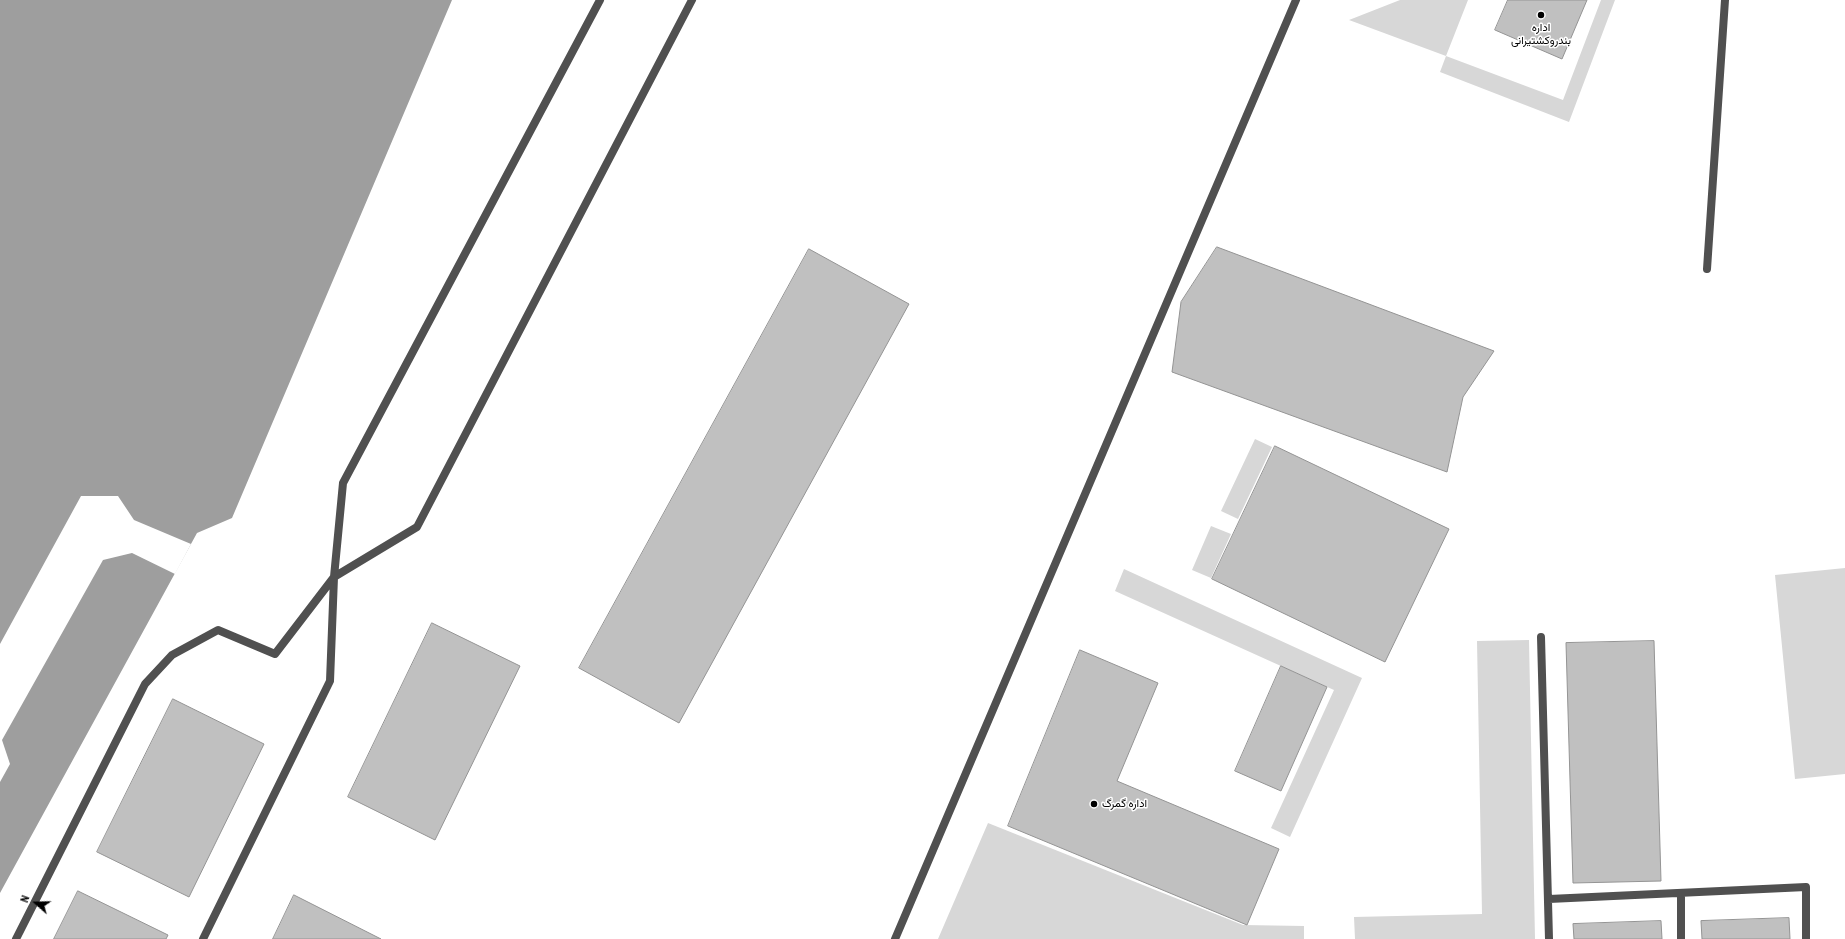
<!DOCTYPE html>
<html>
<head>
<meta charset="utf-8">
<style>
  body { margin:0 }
  #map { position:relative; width:1845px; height:939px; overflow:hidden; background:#fff; font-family:"Archivo Narrow",sans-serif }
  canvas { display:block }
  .north { position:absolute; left:16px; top:883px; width:40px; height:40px; -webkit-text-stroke:3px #fff; paint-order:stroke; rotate:290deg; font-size:11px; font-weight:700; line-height:16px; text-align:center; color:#000 }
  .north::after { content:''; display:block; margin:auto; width:14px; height:18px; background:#000; clip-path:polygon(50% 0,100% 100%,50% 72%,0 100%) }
</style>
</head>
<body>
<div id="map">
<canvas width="1845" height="939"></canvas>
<div class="north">N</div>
</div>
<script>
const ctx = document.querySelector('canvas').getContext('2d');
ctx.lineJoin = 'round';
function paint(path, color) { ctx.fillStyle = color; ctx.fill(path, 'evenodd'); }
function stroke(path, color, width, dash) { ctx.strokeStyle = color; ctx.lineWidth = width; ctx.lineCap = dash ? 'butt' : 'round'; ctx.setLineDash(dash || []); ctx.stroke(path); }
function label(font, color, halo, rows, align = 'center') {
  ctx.font = font + ' "Archivo Narrow",Vazirmatn,sans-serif'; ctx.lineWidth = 3; ctx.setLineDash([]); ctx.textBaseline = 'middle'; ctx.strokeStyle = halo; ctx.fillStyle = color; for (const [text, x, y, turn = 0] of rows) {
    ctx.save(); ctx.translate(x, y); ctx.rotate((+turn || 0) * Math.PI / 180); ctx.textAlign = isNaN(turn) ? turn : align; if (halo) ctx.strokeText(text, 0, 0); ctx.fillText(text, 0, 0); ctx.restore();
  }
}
const green = new Path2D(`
  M 1400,0 L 1468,0 L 1446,56 L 1563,100 L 1601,0 L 1615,0 L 1569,122 L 1440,72 L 1446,56 L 1349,20 Z
  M 1255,439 L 1272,447 L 1238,519 L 1221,511 Z
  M 1211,526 L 1231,534 L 1211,578 L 1192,570 Z
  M 1845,568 L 1845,774 L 1795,779 L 1775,575 Z
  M 1124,569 L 1362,678 L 1290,837 L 1271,828 L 1334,690 L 1115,591 Z
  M 1529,640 L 1535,939 L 1355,939 L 1354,917 L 1482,914 L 1477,641 Z
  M 988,823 L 1243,925 L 1304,926 L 1304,939 L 938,939 Z`);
const water = new Path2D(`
  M 0,0 L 452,0 L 232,518 L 197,533 L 0,893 Z`);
const pier = new Path2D(`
  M 81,496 L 118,496 L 134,520 L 191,544 L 175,574 L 132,553 L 103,560 L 2,740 L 10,764 L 0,782 L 0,644 Z`);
const building = new Path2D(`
  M 1508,0 L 1587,0 L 1562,59 L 1495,30 Z
  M 1217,247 L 1494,351 L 1463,397 L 1447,472 L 1172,372 L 1181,302 Z
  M 809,249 L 909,304 L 679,723 L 579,668 Z
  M 1275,446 L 1449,529 L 1385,662 L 1212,579 Z
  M 432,623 L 520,666 L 435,840 L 348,797 Z
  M 1654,641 L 1661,881 L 1573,883 L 1566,643 Z
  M 1080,650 L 1158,683 L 1117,781 L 1279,849 L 1247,925 L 1008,826 Z
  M 1281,666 L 1327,687 L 1281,791 L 1235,771 Z
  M 173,699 L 264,744 L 189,897 L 97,852 Z
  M 78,891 L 168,935 L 166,939 L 54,939 Z
  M 294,895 L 381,939 L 273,939 Z
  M 1789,918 L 1790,939 L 1702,939 L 1701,921 Z
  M 1661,921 L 1662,939 L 1574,939 L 1573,924 Z`);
const lane = new Path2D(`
  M 600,0 L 343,483 L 334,577 L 417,527 L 692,0
  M 1707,269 L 1725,0
  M 1541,637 L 1549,939
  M 1681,893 L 1681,939
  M 1549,899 L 1806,887 L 1806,939
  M 16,939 L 145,684 L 172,655 L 218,630 L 275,654 L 334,577
  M 203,939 L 330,681 L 334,577
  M 895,939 L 1296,0`);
const markers = [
  [1541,15,4,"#000"],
  [1094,804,4,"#000"]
];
const poiNames = [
  ["اداره",1541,28],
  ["بندروکشتیرانی",1541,41],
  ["اداره گمرگ",1102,804,"left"]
];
paint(green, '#d7d7d7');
paint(water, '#9e9e9e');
paint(pier, '#fff');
paint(building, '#c0c0c0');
stroke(building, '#949494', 1);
stroke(lane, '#505050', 8);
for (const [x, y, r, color] of markers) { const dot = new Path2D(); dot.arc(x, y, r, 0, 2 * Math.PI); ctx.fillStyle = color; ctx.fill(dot); stroke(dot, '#fff', 1.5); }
label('11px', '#000', '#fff', poiNames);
</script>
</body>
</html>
